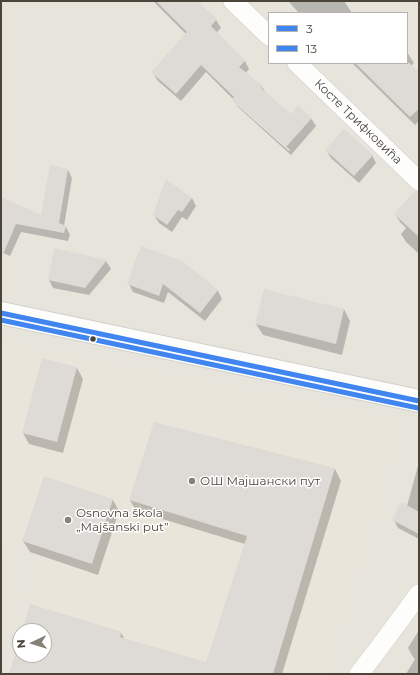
<!DOCTYPE html>
<html>
<head>
<meta charset="utf-8">
<style>
  body { margin:0 }
  #map { position:relative; width:420px; height:675px; overflow:hidden; background:#f4f2ee; font-family:Montserrat,sans-serif }
  canvas { display:block }
  .frame { position:absolute; inset:0; border:2px solid #4b4439; pointer-events:none }
  .legend { position:absolute; left:268px; top:12px; width:140px; height:52px; box-sizing:border-box; background:#fff; border:1px solid #b7b4b0; margin:0; padding:5px 7px; list-style:none; font-size:12px; color:#4b4439 }
  .legend li { display:flex; align-items:center; gap:8px; height:20px }
  .legend b { width:20px; border:1px solid #b7b4b0 }
  .north { position:absolute; left:12px; top:623px; width:40px; height:40px; box-sizing:border-box; background:#fff; border:1px solid #b7b4b0; border-radius:50%; rotate:266deg; font-size:11px; font-weight:700; line-height:16px; text-align:center; color:#4b4439 }
  .north::after { content:''; display:block; margin:auto; width:14px; height:18px; background:#868178; clip-path:polygon(50% 0,100% 100%,50% 72%,0 100%) }
</style>
</head>
<body>
<div id="map">
<canvas width="420" height="675"></canvas>
<div class="frame"></div>
<ul class="legend">
<li><b style="height:5px;background:#4186f0"></b>3</li>
<li><b style="height:5px;background:#4186f0"></b>13</li>
</ul>
<div class="north">N</div>
</div>
<script>
const ctx = document.querySelector('canvas').getContext('2d');
ctx.lineJoin = 'round';
function paint(path, color) { ctx.fillStyle = color; ctx.fill(path, 'evenodd'); }
function stroke(path, color, width, dash) { ctx.strokeStyle = color; ctx.lineWidth = width; ctx.lineCap = dash ? 'butt' : 'round'; ctx.setLineDash(dash || []); ctx.stroke(path); }
function label(font, color, halo, rows, align = 'center') {
  ctx.font = font + ' Montserrat,sans-serif'; ctx.lineWidth = 3; ctx.setLineDash([]); ctx.textBaseline = 'middle'; ctx.strokeStyle = halo; ctx.fillStyle = color; for (const [text, x, y, turn = 0] of rows) {
    ctx.save(); ctx.translate(x, y); ctx.rotate((+turn || 0) * Math.PI / 180); ctx.textAlign = isNaN(turn) ? turn : align; if (halo) ctx.strokeText(text, 0, 0); ctx.fillText(text, 0, 0); ctx.restore();
  }
}
const residential = new Path2D(`
  M 1,1 L 419,1 L 419,674 L 1,674 ZM 269,13 L 407,13 L 407,63 L 269,63 ZM 20,631 L 44,631 L 44,655 L 20,655 Z`);
const education = new Path2D(`
  M 1,343 L 402,421 L 324,674 L 5,674 L 40,552 L 1,541 ZM 20,631 L 44,631 L 44,655 L 20,655 Z`);
const shadow = new Path2D(`
  M 153,1 L 195,1 L 216,20 L 221,28 L 216,33 L 245,61 L 249,69 L 245,74 L 262,87 L 266,93 L 291,115 L 311,118 L 316,126 L 291,155 L 238,107 L 233,99 L 206,72 L 181,101 L 157,80 L 153,72 L 186,34 ZM 235,101 L 290,150 L 289,151 L 237,105 Z
  M 288,1 L 344,1 L 352,13 L 299,13 Z
  M 407,52 L 414,63 L 411,66 L 419,74 L 419,121 L 415,125 L 352,63 L 407,63 Z
  M 326,150 L 372,155 L 376,163 L 359,183 L 331,158 Z
  M 68,170 L 72,178 L 64,226 L 66,227 L 70,235 L 68,241 L 21,232 L 10,256 L 1,252 L 1,198 L 42,216 Z
  M 419,196 L 419,252 L 418,253 L 406,242 L 401,234 L 406,228 L 400,222 L 395,214 Z
  M 192,198 L 196,206 L 187,220 L 182,217 L 172,232 L 159,223 L 154,215 Z
  M 55,250 L 106,261 L 111,269 L 89,295 L 53,288 L 49,280 Z
  M 181,262 L 218,291 L 222,299 L 205,321 L 168,292 L 164,303 L 133,292 L 129,284 Z
  M 344,309 L 350,321 L 342,355 L 263,335 L 256,324 Z
  M 43,359 L 77,368 L 83,379 L 63,453 L 29,444 L 23,433 Z
  M 155,423 L 335,469 L 341,481 L 282,674 L 10,674 L 20,642 L 20,655 L 44,655 L 44,631 L 23,631 L 31,605 L 121,632 L 125,640 L 207,663 L 245,544 L 136,511 L 130,500 Z
  M 419,462 L 419,539 L 398,528 L 394,520 L 407,506 Z
  M 113,500 L 119,511 L 98,575 L 30,552 L 23,541 Z
  M 419,630 L 419,674 L 406,674 L 415,659 L 413,657 L 408,648 Z`);
const building = new Path2D(`
  M 156,1 L 197,1 L 217,19 L 211,26 L 245,61 L 239,67 L 263,86 L 261,88 L 291,114 L 298,105 L 312,118 L 286,147 L 232,99 L 234,97 L 201,65 L 176,94 L 151,72 L 187,32 Z
  M 355,63 L 409,63 L 419,72 L 419,109 L 410,117 Z
  M 344,129 L 373,155 L 354,176 L 325,150 Z
  M 50,165 L 68,169 L 59,223 L 66,226 L 64,233 L 16,224 L 1,259 L 1,197 L 41,215 Z
  M 166,179 L 192,198 L 182,212 L 178,210 L 167,225 L 153,215 Z
  M 415,191 L 419,192 L 419,237 L 394,214 Z
  M 141,246 L 182,261 L 218,290 L 200,313 L 163,284 L 159,296 L 127,284 Z
  M 54,248 L 107,260 L 85,288 L 48,280 Z
  M 264,289 L 344,309 L 336,344 L 255,324 Z
  M 42,358 L 77,367 L 57,442 L 22,433 Z
  M 154,422 L 335,468 L 273,674 L 9,674 L 20,638 L 20,655 L 44,655 L 44,631 L 22,631 L 30,604 L 122,632 L 120,637 L 206,662 L 247,536 L 129,500 Z
  M 44,476 L 113,499 L 92,564 L 22,541 Z
  M 401,502 L 419,512 L 419,534 L 392,520 Z`);
const minor = new Path2D(`
  M 233,1 L 269,36
  M 297,63 L 419,181
  M 359,674 L 379,648 L 419,594`);
const tertiary = new Path2D(`
  M 1,313 L 419,401`);
const bus1 = new Path2D(`
  M 1,313 L 419,401`);
const bus2 = new Path2D(`
  M 1,320 L 418,408`);
const markers = [
  [93,339,3.5,"#4b4439"],
  [192,481,4,"#868178"],
  [68,520,4,"#868178"]
];
const streetNames = [
  ["Косте Трифковића",358,122,44]
];
const poiNames = [
  ["ОШ Мајшански пут",200,481],
  ["Osnovna škola",76,513],
  ["„Majšanski put”",76,527]
];
paint(residential, '#e7e4dc');
paint(education, '#eae5da');
paint(shadow, '#0003');
paint(building, '#dedbd6');
stroke(minor, '#d2d0cb', 20);
stroke(tertiary, '#d2d0cb', 24);
stroke(minor, '#fdfdfc', 19);
stroke(tertiary, '#fdfdfc', 22);
stroke(bus1, '#4186f0', 5);
stroke(bus2, '#4186f0', 5);
for (const [x, y, r, color] of markers) { const dot = new Path2D(); dot.arc(x, y, r, 0, 2 * Math.PI); ctx.fillStyle = color; ctx.fill(dot); stroke(dot, '#fff', 1.5); }
label('12px', '#4b4439', '#fff', streetNames);
label('12px', '#4b4439', '#fff', poiNames, 'left');
</script>
</body>
</html>
